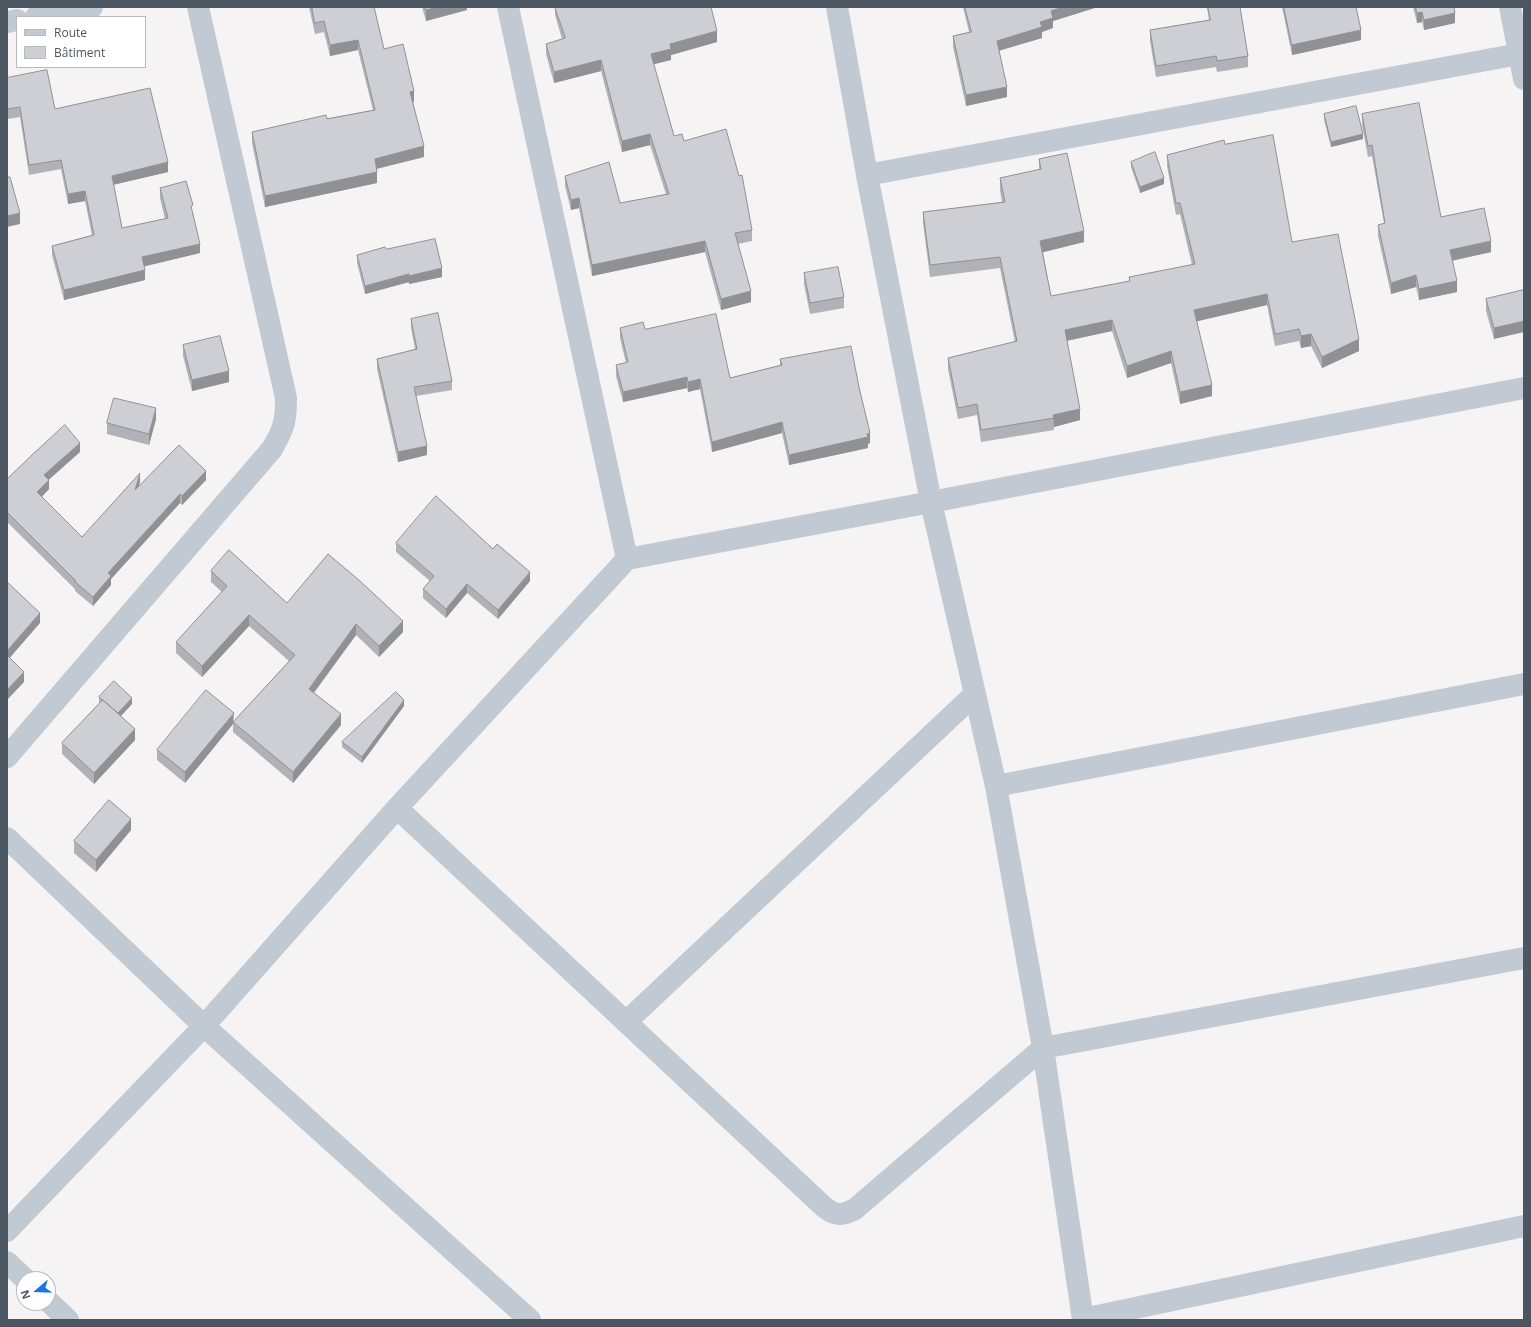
<!DOCTYPE html>
<html>
<head>
<meta charset="utf-8">
<style>
  body { margin:0 }
  #map { position:relative; width:1531px; height:1327px; overflow:hidden; background:#f5f3f3; font-family:"Open Sans",sans-serif }
  canvas { display:block }
  .frame { position:absolute; inset:0; border:8px solid #4a5661; pointer-events:none }
  .legend { position:absolute; left:16px; top:16px; width:130px; height:52px; box-sizing:border-box; background:#fff; border:1px solid #b7bbc0; margin:0; padding:5px 7px; list-style:none; font-size:12px; color:#4a5661 }
  .legend li { display:flex; align-items:center; gap:8px; height:20px }
  .legend b { width:20px; border:1px solid #b7bbc0 }
  .north { position:absolute; left:16px; top:1271px; width:40px; height:40px; box-sizing:border-box; background:#fff; border:1px solid #b7bbc0; border-radius:50%; rotate:251deg; font-size:11px; font-weight:700; line-height:16px; text-align:center; color:#4a5661 }
  .north::after { content:''; display:block; margin:auto; width:14px; height:18px; background:#1a73e8; clip-path:polygon(50% 0,100% 100%,50% 72%,0 100%) }
</style>
</head>
<body>
<div id="map">
<canvas width="1531" height="1327"></canvas>
<div class="frame"></div>
<ul class="legend">
<li><b style="height:5px;background:#c1cad2"></b>Route</li>
<li><b style="height:11px;background:#cdcfd5"></b>Bâtiment</li>
</ul>
<div class="north">N</div>
</div>
<script>
const ctx = document.querySelector('canvas').getContext('2d');
ctx.lineJoin = 'round';
function stroke(path, color, width, dash) { ctx.strokeStyle = color; ctx.lineWidth = width; ctx.lineCap = dash ? 'butt' : 'round'; ctx.setLineDash(dash || []); ctx.stroke(path); }
function paint(path, color) { ctx.fillStyle = color; ctx.fill(path, 'evenodd'); }
const minor = new Path2D(`
  M 508,7 L 627,559
  M 837,7 L 867,175 L 931,502 L 996,786 L 1043,1048 L 1083,1320
  M 1510,7 L 1524,79
  M 36,17 L 92,7
  M 7,22 L 17,20
  M 867,175 L 1519,54
  M 7,757 L 272,449 C 284,428 286,422 286,398 L 198,7
  M 996,786 L 1524,684
  M 397,808 L 823,1206 C 834,1216 842,1216 855,1209 L 1043,1048 L 1524,958
  M 7,838 L 204,1026 L 530,1320
  M 626,1022 L 975,694
  M 7,1231 L 204,1026 L 397,808 L 627,559 L 931,502 L 1524,388
  M 7,1262 L 25,1279
  M 48,1301 L 68,1320
  M 1083,1319 L 1524,1226`);
const wall = new Path2D(`
  M 309,7 L 374,7 L 384,49 L 414,102 L 413,102 L 424,157 L 377,169 L 377,183 L 265,207 L 252,143 L 252,132 L 373,110 L 358,50 L 330,56 L 324,32 L 315,34 Z
  M 422,7 L 467,7 L 467,10 L 426,21 Z
  M 555,7 L 711,7 L 717,42 L 671,55 L 671,60 L 653,64 L 674,136 L 684,141 L 752,230 L 752,241 L 738,244 L 751,302 L 721,310 L 705,252 L 592,276 L 579,208 L 571,210 L 565,186 L 565,176 L 620,203 L 666,194 L 650,145 L 622,152 L 601,71 L 554,83 L 546,54 L 546,44 L 562,39 L 555,15 Z
  M 963,7 L 1098,7 L 1053,21 L 1053,28 L 1042,32 L 1042,38 L 999,51 L 1007,97 L 966,106 L 953,47 L 953,36 L 969,32 Z
  M 1207,7 L 1240,7 L 1248,56 L 1248,67 L 1217,72 L 1216,67 L 1156,77 L 1150,41 L 1150,30 L 1209,20 Z
  M 1282,7 L 1356,7 L 1361,40 L 1292,55 Z
  M 1413,7 L 1454,7 L 1455,23 L 1424,30 L 1422,22 L 1417,23 Z
  M 7,78 L 55,109 L 168,172 L 113,185 L 122,228 L 165,219 L 160,198 L 160,188 L 193,213 L 200,253 L 144,266 L 145,280 L 64,300 L 52,255 L 52,246 L 92,235 L 85,201 L 68,204 L 61,169 L 29,175 L 20,117 L 7,119 Z
  M 1324,114 L 1363,139 L 1331,147 L 1324,120 Z
  M 1362,114 L 1441,217 L 1491,252 L 1452,261 L 1457,292 L 1419,300 L 1416,287 L 1391,294 L 1378,236 L 1378,225 L 1384,223 L 1372,156 L 1368,157 L 1362,125 Z
  M 1225,144 L 1292,242 L 1359,351 L 1322,368 L 1311,346 L 1301,348 L 1299,341 L 1275,346 L 1267,305 L 1197,321 L 1212,396 L 1180,404 L 1171,363 L 1127,378 L 1112,331 L 1067,341 L 1080,420 L 1054,427 L 1054,430 L 981,442 L 977,415 L 958,419 L 948,369 L 948,358 L 1015,342 L 1000,268 L 930,277 L 923,223 L 923,212 L 1002,202 L 1000,190 L 1000,178 L 1039,170 L 1039,159 L 1084,242 L 1043,252 L 1051,296 L 1129,281 L 1129,277 L 1192,265 L 1180,214 L 1176,215 L 1167,166 L 1167,155 Z
  M 1131,162 L 1164,184 L 1140,193 L 1131,167 Z
  M 386,249 L 442,277 L 409,284 L 409,282 L 365,294 L 357,263 L 357,255 Z
  M 804,273 L 844,297 L 844,308 L 810,314 L 804,284 Z
  M 1524,290 L 1494,339 L 1486,311 L 1486,299 Z
  M 411,319 L 452,381 L 452,390 L 416,396 L 427,455 L 398,462 L 377,369 L 377,359 L 415,349 L 411,328 Z
  M 620,328 L 645,329 L 730,378 L 780,365 L 780,359 L 859,387 L 870,443 L 868,444 L 868,448 L 789,465 L 782,433 L 712,452 L 700,389 L 688,392 L 687,388 L 623,402 L 616,376 L 616,365 L 626,363 L 620,338 Z
  M 183,345 L 229,382 L 192,391 L 183,356 Z
  M 156,419 L 149,445 L 107,434 L 107,423 Z
  M 80,452 L 49,479 L 49,489 L 42,497 L 82,537 L 140,482 L 139,486 L 206,480 L 182,505 L 180,503 L 111,579 L 111,585 L 93,606 L 75,591 L 75,589 L 7,522 L 7,479 Z
  M 396,543 L 493,549 L 530,581 L 498,619 L 467,593 L 446,618 L 423,598 L 423,589 L 430,581 L 396,552 Z
  M 211,571 L 287,603 L 403,632 L 379,657 L 356,635 L 314,693 L 341,725 L 293,783 L 233,732 L 233,724 L 185,783 L 157,760 L 157,750 L 234,721 L 289,661 L 249,626 L 202,677 L 176,653 L 176,642 L 222,592 L 211,582 Z
  M 99,697 L 132,704 L 121,716 L 135,740 L 94,784 L 62,754 L 62,743 L 100,703 L 99,702 Z
  M 404,706 L 362,763 L 342,747 L 342,742 Z
  M 131,830 L 96,872 L 74,853 L 74,841 Z`);
const shadedWall = new Path2D(`
  M 438,7 L 467,7 L 467,10 L 426,21 L 426,10 Z
  M 1063,7 L 1098,7 L 1053,21 L 1053,28 L 1042,32 L 1042,38 L 997,51 L 997,41 L 1040,22 L 1051,11 Z
  M 1422,12 L 1422,22 L 1417,23 L 1417,13 Z
  M 1455,13 L 1455,23 L 1424,30 L 1424,20 Z
  M 1361,30 L 1361,40 L 1292,55 L 1292,45 Z
  M 717,31 L 717,42 L 671,55 L 671,60 L 651,65 L 651,54 L 670,44 Z
  M 358,40 L 358,50 L 330,56 L 330,45 Z
  M 601,60 L 601,71 L 554,83 L 554,72 Z
  M 1007,87 L 1007,97 L 966,106 L 966,95 Z
  M 414,91 L 414,102 L 410,103 L 410,92 Z
  M 650,134 L 650,145 L 622,152 L 622,141 Z
  M 1363,134 L 1363,139 L 1331,147 L 1331,142 Z
  M 424,146 L 424,157 L 375,169 L 375,159 Z
  M 168,162 L 168,172 L 112,185 L 112,176 Z
  M 377,172 L 377,183 L 265,207 L 265,196 Z
  M 1164,178 L 1164,184 L 1140,193 L 1140,187 Z
  M 85,191 L 85,201 L 68,204 L 68,194 Z
  M 579,198 L 579,208 L 571,210 L 571,200 Z
  M 20,213 L 20,224 L 7,227 L 7,216 Z
  M 1084,231 L 1084,242 L 1040,253 L 1040,241 Z
  M 705,241 L 705,252 L 592,276 L 592,265 Z
  M 1491,241 L 1491,252 L 1450,261 L 1450,250 Z
  M 200,244 L 200,253 L 142,267 L 142,257 Z
  M 442,268 L 442,277 L 409,284 L 409,276 Z
  M 145,270 L 145,280 L 64,300 L 64,290 Z
  M 409,274 L 409,282 L 365,294 L 365,286 Z
  M 1416,275 L 1416,287 L 1391,294 L 1391,283 Z
  M 1457,281 L 1457,292 L 1419,300 L 1419,289 Z
  M 751,291 L 751,302 L 721,310 L 721,299 Z
  M 1267,294 L 1267,305 L 1194,322 L 1194,310 Z
  M 1112,320 L 1112,331 L 1065,341 L 1065,330 Z
  M 1524,321 L 1524,332 L 1494,339 L 1494,328 Z
  M 1311,334 L 1311,346 L 1301,348 L 1301,336 Z
  M 1359,339 L 1359,351 L 1322,368 L 1322,357 Z
  M 1171,351 L 1171,363 L 1127,378 L 1127,366 Z
  M 229,371 L 229,382 L 192,391 L 192,380 Z
  M 687,377 L 687,388 L 623,402 L 623,392 Z
  M 700,379 L 700,389 L 688,392 L 688,382 Z
  M 1212,385 L 1212,396 L 1180,404 L 1180,392 Z
  M 156,408 L 156,419 L 149,445 L 149,434 Z
  M 1080,409 L 1080,420 L 1054,427 L 1053,415 Z
  M 782,422 L 782,433 L 712,452 L 712,442 Z
  M 870,433 L 870,443 L 868,444 L 868,448 L 789,465 L 789,455 Z
  M 80,443 L 80,452 L 44,484 L 44,475 Z
  M 427,446 L 427,455 L 398,462 L 398,452 Z
  M 206,471 L 206,480 L 182,505 L 182,496 Z
  M 140,473 L 140,482 L 135,499 L 135,490 Z
  M 49,480 L 49,489 L 37,501 L 37,492 Z
  M 180,494 L 180,503 L 111,579 L 111,585 L 93,606 L 93,597 L 108,573 Z
  M 530,572 L 530,581 L 498,619 L 498,610 Z
  M 467,584 L 467,593 L 446,618 L 446,609 Z
  M 40,613 L 40,623 L 7,661 L 7,651 Z
  M 249,615 L 249,626 L 202,677 L 202,666 Z
  M 403,621 L 403,632 L 379,657 L 379,646 Z
  M 356,624 L 356,635 L 309,699 L 309,689 Z
  M 24,672 L 24,682 L 7,700 L 7,690 Z
  M 132,698 L 132,704 L 117,720 L 117,714 Z
  M 404,700 L 404,706 L 362,763 L 362,757 Z
  M 234,713 L 233,724 L 185,783 L 185,772 Z
  M 341,714 L 341,725 L 293,783 L 293,772 Z
  M 135,729 L 135,740 L 94,784 L 94,773 Z
  M 131,819 L 131,830 L 96,872 L 96,860 Z`);
const building = new Path2D(`
  M 312,7 L 374,7 L 384,49 L 403,44 L 414,91 L 410,92 L 424,146 L 375,159 L 377,172 L 265,196 L 252,132 L 326,115 L 327,119 L 375,110 L 358,40 L 330,45 L 324,21 L 315,23 Z
  M 426,7 L 438,7 L 426,10 Z
  M 555,7 L 711,7 L 717,31 L 670,44 L 671,49 L 651,54 L 674,136 L 682,134 L 684,141 L 726,129 L 739,176 L 742,175 L 752,230 L 735,233 L 751,291 L 721,299 L 705,241 L 592,265 L 579,198 L 571,200 L 565,176 L 609,162 L 620,203 L 669,194 L 650,134 L 622,141 L 601,60 L 554,72 L 546,44 L 565,38 Z
  M 965,7 L 1063,7 L 1051,11 L 1053,18 L 1040,22 L 1042,27 L 997,41 L 1007,87 L 966,95 L 953,36 L 971,32 Z
  M 1208,7 L 1240,7 L 1248,56 L 1217,61 L 1216,56 L 1156,66 L 1150,30 L 1210,20 Z
  M 1284,7 L 1356,7 L 1361,30 L 1292,45 Z
  M 1416,7 L 1454,7 L 1455,13 L 1424,20 L 1422,12 L 1417,13 Z
  M 47,70 L 55,109 L 150,88 L 168,162 L 112,176 L 122,228 L 168,218 L 160,188 L 186,181 L 193,205 L 191,206 L 200,244 L 142,257 L 145,270 L 64,290 L 52,246 L 94,235 L 85,191 L 68,194 L 61,160 L 29,165 L 20,107 L 7,109 L 7,78 Z
  M 1419,103 L 1441,217 L 1484,208 L 1491,241 L 1450,250 L 1457,281 L 1419,289 L 1416,275 L 1391,283 L 1378,225 L 1385,223 L 1372,145 L 1368,146 L 1362,114 Z
  M 1356,106 L 1363,134 L 1331,142 L 1324,114 Z
  M 1273,135 L 1292,242 L 1338,234 L 1359,339 L 1322,357 L 1311,334 L 1301,336 L 1299,329 L 1275,334 L 1267,294 L 1194,310 L 1212,385 L 1180,392 L 1171,351 L 1127,366 L 1112,320 L 1065,330 L 1080,409 L 1053,415 L 1054,418 L 981,430 L 977,404 L 958,408 L 948,358 L 1017,341 L 1000,257 L 930,265 L 923,212 L 1005,202 L 1000,178 L 1041,169 L 1039,159 L 1067,153 L 1084,231 L 1040,241 L 1051,296 L 1130,281 L 1129,277 L 1195,264 L 1180,203 L 1176,203 L 1167,155 L 1224,140 L 1225,144 Z
  M 1155,152 L 1164,178 L 1140,187 L 1131,162 Z
  M 7,177 L 10,177 L 20,213 L 7,216 Z
  M 435,239 L 442,268 L 409,276 L 409,274 L 365,286 L 357,255 L 385,247 L 386,249 Z
  M 838,267 L 844,297 L 810,303 L 804,273 Z
  M 1524,290 L 1524,321 L 1494,328 L 1486,299 Z
  M 438,313 L 452,381 L 414,387 L 427,446 L 398,452 L 377,359 L 417,349 L 411,319 Z
  M 716,314 L 730,378 L 782,365 L 780,359 L 851,346 L 859,387 L 870,433 L 867,434 L 868,437 L 789,455 L 782,422 L 712,442 L 700,379 L 688,382 L 687,377 L 623,392 L 616,365 L 628,362 L 620,328 L 643,322 L 645,329 Z
  M 220,336 L 229,371 L 192,380 L 183,345 Z
  M 114,398 L 156,408 L 149,434 L 107,423 Z
  M 65,425 L 80,443 L 44,475 L 49,480 L 37,492 L 82,537 L 140,473 L 135,490 L 179,445 L 206,471 L 182,496 L 180,494 L 108,573 L 111,576 L 93,597 L 75,582 L 76,581 L 7,512 L 7,479 L 33,454 Z
  M 436,496 L 493,549 L 497,544 L 530,572 L 498,610 L 467,584 L 446,609 L 423,589 L 434,576 L 396,543 Z
  M 229,550 L 287,603 L 328,554 L 360,581 L 403,621 L 379,646 L 356,624 L 309,689 L 341,714 L 293,772 L 233,722 L 295,655 L 249,615 L 202,666 L 176,642 L 227,586 L 211,571 Z
  M 7,582 L 40,613 L 7,651 Z
  M 7,655 L 24,672 L 7,690 Z
  M 114,681 L 132,698 L 118,713 L 99,697 Z
  M 206,690 L 234,713 L 185,772 L 157,750 Z
  M 396,692 L 404,700 L 362,757 L 342,742 Z
  M 103,700 L 135,729 L 94,773 L 62,743 Z
  M 109,800 L 131,819 L 96,860 L 74,841 Z`);
stroke(minor, '#c1cad2', 22);
paint(wall, '#b0b2b7');
paint(shadedWall, '#909195');
paint(building, '#cdcfd5');
stroke(building, '#909195', 1);
</script>
</body>
</html>
